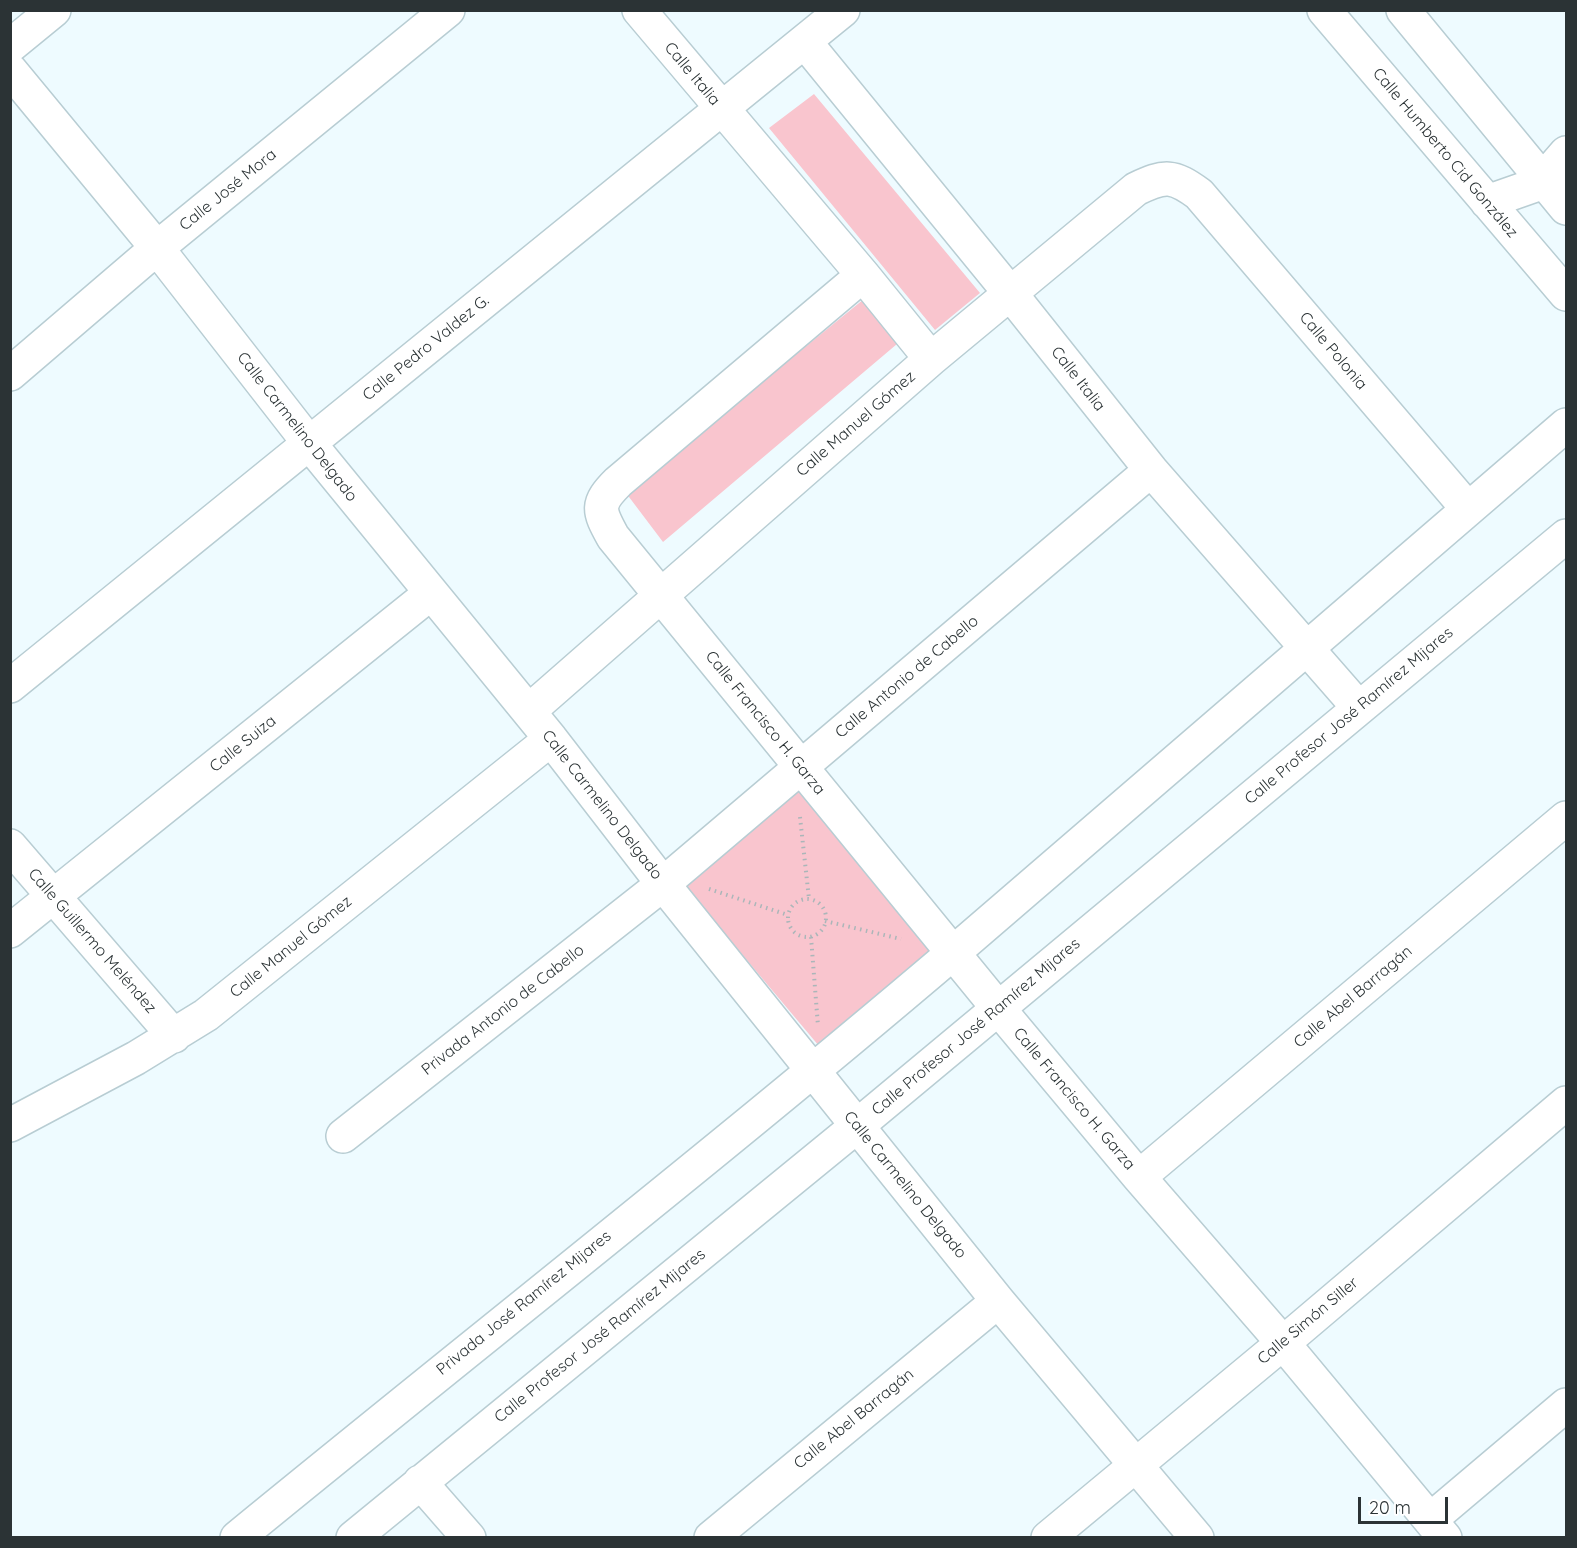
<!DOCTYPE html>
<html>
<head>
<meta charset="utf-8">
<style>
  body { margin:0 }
  #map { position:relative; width:1577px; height:1548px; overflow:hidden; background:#eefbff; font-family:Quicksand,sans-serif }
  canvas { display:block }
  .frame { position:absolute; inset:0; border:12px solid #2b3335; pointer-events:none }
  .scale { position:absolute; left:1358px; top:1497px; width:90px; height:27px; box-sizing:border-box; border:3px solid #2b3335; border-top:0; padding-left:8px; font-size:18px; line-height:21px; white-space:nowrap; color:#2b3335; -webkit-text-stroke:4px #fff; paint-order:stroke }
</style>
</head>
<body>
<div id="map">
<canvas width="1577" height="1548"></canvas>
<div class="frame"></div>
<div class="scale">20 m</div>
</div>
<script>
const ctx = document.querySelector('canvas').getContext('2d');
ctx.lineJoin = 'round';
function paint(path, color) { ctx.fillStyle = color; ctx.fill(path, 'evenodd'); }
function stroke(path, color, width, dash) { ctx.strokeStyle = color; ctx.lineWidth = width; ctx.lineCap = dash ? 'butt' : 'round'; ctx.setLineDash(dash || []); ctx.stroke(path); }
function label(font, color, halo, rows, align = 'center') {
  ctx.font = font + ' Quicksand,sans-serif'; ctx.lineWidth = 4.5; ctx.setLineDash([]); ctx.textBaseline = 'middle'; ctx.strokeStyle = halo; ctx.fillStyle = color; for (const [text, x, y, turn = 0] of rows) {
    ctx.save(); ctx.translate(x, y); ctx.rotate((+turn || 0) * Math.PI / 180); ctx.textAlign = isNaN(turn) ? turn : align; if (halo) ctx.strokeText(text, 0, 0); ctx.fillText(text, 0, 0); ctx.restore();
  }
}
const green = new Path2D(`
  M 814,94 L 980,293 L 935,330 L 769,128 Z
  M 864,299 L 897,344 L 663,542 L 626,493 Z
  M 798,777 L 936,947 L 819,1046 L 677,877 Z`);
const path = new Path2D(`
  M 800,817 L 809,899
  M 709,889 L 788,915
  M788 918a19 19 0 1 1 38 0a19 19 0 1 1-38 0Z
  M 825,921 L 901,939
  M 811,937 L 818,1026`);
const minor = new Path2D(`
  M 639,10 L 863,275 L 931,359
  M 1324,10 L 1566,294
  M 1403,10 L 1566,208
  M 805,42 L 1010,293 L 1151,470 L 1359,708
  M 10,46 L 54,10
  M 10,70 L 157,248 L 309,443 L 551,739 L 663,884 L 998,1301 L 1197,1538
  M 1544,182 L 1553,168 L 1566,153
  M 1487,202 L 1544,182 L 1565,186
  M 863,275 L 618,482 C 596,504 598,510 613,537 L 998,1008 L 1139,1177 L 1283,1343 L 1445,1538
  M 10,374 L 157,248 L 448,10
  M 10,686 L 843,10
  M 529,711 L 931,359 L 1136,189 C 1165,175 1173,175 1199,194 L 1468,509
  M 10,846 L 174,1036
  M 10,931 L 431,593
  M 10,1125 L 136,1058 L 206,1015 L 551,739
  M 343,1136 L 663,884 L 1151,470
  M 1139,1177 L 1566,818
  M 420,1482 L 469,1538
  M 1430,1520 L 1566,1405
  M 237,1538 C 475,1343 718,1153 953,953 C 1158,778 1361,600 1566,425
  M 353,1538 L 857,1126 L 1566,536
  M 711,1538 L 998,1301
  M 1048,1538 L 1283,1343 L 1566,1103`);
const streetNames = [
  ["Calle Italia",692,74,50],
  ["Calle Humberto Cid González",1445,153,50],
  ["Calle José Mora",228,190,-39],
  ["Calle Pedro Valdez G.",426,348,-39],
  ["Calle Polonia",1333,351,50],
  ["Calle Italia",1078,379,52],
  ["Calle Manuel Gómez",856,424,-41],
  ["Calle Carmelino Delgado",297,427,52],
  ["Calle Antonio de Cabello",907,677,-40],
  ["Calle Profesor José Ramírez Mijares",1349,716,-40],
  ["Calle Francisco H. Garza",765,723,51],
  ["Calle Suiza",243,744,-39],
  ["Calle Carmelino Delgado",602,805,52],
  ["Calle Guillermo Meléndez",92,941,49],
  ["Calle Manuel Gómez",291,947,-39],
  ["Calle Abel Barragán",1353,997,-40],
  ["Privada Antonio de Cabello",503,1010,-38],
  ["Calle Profesor José Ramírez Mijares",976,1027,-40],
  ["Calle Francisco H. Garza",1074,1099,50],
  ["Calle Carmelino Delgado",905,1185,51],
  ["Privada José Ramírez Mijares",524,1303,-39],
  ["Calle Simón Siller",1308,1321,-40],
  ["Calle Profesor José Ramírez Mijares",600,1336,-39],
  ["Calle Abel Barragán",854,1419,-39]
];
paint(green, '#f9c5ce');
stroke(minor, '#b8cdd3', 36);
stroke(path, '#abb6b9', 4, [1.5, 4.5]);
stroke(minor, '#fff', 33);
label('16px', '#2b3335', '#fff', streetNames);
</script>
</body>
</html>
